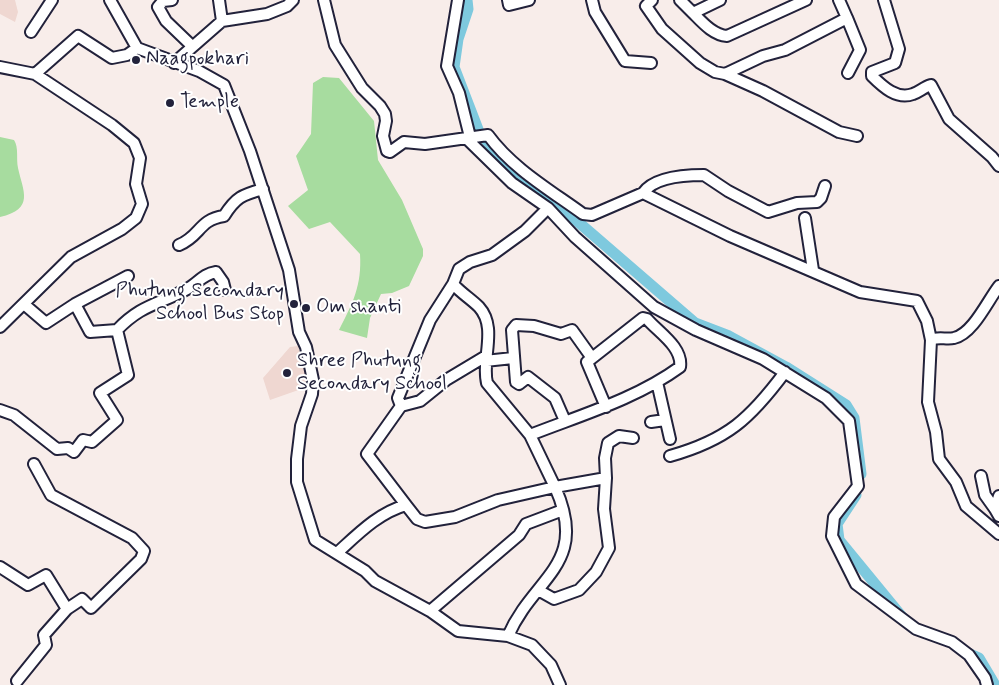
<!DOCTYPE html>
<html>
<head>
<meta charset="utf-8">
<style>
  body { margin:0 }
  canvas { display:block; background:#f8edea }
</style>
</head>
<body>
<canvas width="999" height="685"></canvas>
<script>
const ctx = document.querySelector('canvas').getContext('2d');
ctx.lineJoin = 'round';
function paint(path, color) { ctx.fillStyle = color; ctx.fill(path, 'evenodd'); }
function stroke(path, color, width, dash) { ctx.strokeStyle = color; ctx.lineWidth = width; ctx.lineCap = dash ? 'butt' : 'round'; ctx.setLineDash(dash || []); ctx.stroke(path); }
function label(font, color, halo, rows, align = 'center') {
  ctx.font = font + ' Mynerve,sans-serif'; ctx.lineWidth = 4; ctx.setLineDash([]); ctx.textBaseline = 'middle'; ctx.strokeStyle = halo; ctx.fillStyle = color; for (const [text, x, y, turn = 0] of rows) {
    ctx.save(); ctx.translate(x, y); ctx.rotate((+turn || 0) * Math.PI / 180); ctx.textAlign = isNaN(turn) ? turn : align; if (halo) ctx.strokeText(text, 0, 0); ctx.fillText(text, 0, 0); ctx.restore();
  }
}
const built = new Path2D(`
  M 0,0 L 15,0 L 18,12 L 15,22 L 0,14 Z
  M 298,346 L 307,376 L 307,387 L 270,400 L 263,378 L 290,347 Z`);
const green = new Path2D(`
  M 323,77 L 339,78 L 374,121 L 378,160 L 402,200 L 423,249 L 423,256 L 409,286 L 392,293 L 381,294 L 370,318 L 367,338 L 339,330 C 353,303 362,285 360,254 L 330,222 L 309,229 L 288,206 L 308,190 L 296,156 L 311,134 L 313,83 Z
  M 0,137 L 14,140 C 19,148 16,158 18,168 C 23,191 35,209 0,217 Z`);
const river = new Path2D(`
  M 467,0 L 468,9 L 458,39 L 454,67 L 479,132 L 528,189 L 555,202 L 695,323 L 729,336 L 786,367 L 846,405 L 854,418 L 861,474
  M 856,495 L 837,524 L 839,540 L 903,618
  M 963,651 L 979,658 L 995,685`);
const minor = new Path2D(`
  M 110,0 L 137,48 L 199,71 L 224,85 L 250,151 L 289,270 L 299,332 L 306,347 L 313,380 L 312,394 L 301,426 L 297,459 L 297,482 L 315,540 L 365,571 L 375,581 L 430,611 L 458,631 L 508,636 L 532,645 L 551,665 L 560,685
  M 172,0 L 163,1 L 158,7 L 166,21 L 192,46
  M 219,0 L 222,21
  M 324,0 L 335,45 L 362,88 L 380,106 L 385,114 L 386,121 L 383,136 L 387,151 L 390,152 L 404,142 L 425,144 L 488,135 C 512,168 550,190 583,214 L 592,215 L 643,193 L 730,236 L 860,292 L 917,301 L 927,321 L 931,340 L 928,402 L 936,432 L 939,459 L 956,482 L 966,506 L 999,534
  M 458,0 L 447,66 L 459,93 L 470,137
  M 508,0 L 509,5 L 529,0
  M 592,0 L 595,12 L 625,61 L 651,63
  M 652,0 L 646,6 L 662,29 L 700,63 L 715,72 L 725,74 L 763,56 L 785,50 L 847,18 L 839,0
  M 680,0 L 693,13 L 720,0
  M 884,0 L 899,49 L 895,63 L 872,72 L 872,76 C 883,87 897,100 913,94 C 919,92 924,87 931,85 L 949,119 L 992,157 L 999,166
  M 693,13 C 702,22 713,35 727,36 L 806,0
  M 847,18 L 860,50 L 848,73
  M 31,32 L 52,0
  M 174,63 L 222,21 L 267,14 L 287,6 L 293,0
  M 0,67 L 35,74 L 78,36 L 112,58 L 127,55 L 137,48
  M 725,74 L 763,91 L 839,132 L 857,136
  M 467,139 L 512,183 L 548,208 L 575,237 L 654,307 L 696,330 L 763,359 L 826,398 L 849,421 L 858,486 L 834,517 L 832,536 L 856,584 L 916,629 L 952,642 L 969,655 L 985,678 L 987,685
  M 643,193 C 654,177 686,175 704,175 L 728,191 L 768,212 L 797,203 L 817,202 L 821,198 L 825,186
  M 805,218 L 813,270
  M 179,245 C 201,236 198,220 224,216 C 236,197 242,195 263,189
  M 25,305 L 46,323 L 75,304
  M 0,327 L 71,257 L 122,229 L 136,218 L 142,204 L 136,184 L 140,158 L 134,143 L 112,125 L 35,74
  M 117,330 C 142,304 158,305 187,289 C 198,283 203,274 216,272 L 223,282 L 225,290
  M 931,340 C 939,336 946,340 954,338 C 973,334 988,300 999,286
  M 485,361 L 513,358
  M 657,382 L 670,439
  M 401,406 L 420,401 L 446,380 L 486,356
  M 0,410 L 14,415 L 57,449 L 68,448 L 74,452 L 83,440 L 92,442 L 117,420 L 100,393 L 128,375 L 117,330 L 90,332 L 75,304 L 128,276
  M 565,421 L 555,398 L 528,377 L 519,384 L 516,382 L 512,330 L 516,325 L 534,326 L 561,334 L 572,330 L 592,358
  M 651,422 L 665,420
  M 530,435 C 581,415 636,399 680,367 C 683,347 658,332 647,319 L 643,318 L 587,362 L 606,407
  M 670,456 C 727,440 750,419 785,372
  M 981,476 L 985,495 L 995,509
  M 999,496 L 995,509 L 999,516
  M 406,505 L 367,454 L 401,406 L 398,398 L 430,320 L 453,284 L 459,269 L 470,262 L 492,255 L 525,231 L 548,208
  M 337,553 C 358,534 378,513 406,505 L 417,519 L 425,522 L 455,517 L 498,500 L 555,487 L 530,435 L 487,383 C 481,359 498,328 479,307 C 471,299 461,293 453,284
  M 0,567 L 28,585 L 46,575 L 67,609 L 82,599 L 91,608 L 141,559 L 144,551 L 132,538 L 51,495 L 34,464
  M 538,590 L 554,599 L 579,590 L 596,572 L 609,548 L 604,509 L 606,478
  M 430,611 L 519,535 L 526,524 L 563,510
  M 508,636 C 534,576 590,565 555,487 L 606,478 L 605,458 L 608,443 L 619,436 L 633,438
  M 17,681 L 46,645 L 44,635 L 67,609`);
const markers = [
  [136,60,5,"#22223b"],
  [170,103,5,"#22223b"],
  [294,304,5,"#22223b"],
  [306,308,5,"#22223b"],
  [287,373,5,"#22223b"]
];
const poiNames = [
  ["Naagpokhari",146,60],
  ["Temple",180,103],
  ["Phutung Secondary",284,292,"right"],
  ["School Bus Stop",284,315,"right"],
  ["Om shanti",316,308],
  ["Shree Phutung",297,362],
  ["Secondary School",297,385]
];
paint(built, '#efd7d1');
paint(green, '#a7dc9f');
stroke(river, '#7ec9de', 11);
stroke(minor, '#22223b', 14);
stroke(minor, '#fff', 10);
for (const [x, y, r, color] of markers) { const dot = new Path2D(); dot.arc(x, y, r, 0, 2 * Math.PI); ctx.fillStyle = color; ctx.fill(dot); stroke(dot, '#fff', 2); }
label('20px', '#22223b', '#fff', poiNames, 'left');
</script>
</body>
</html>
